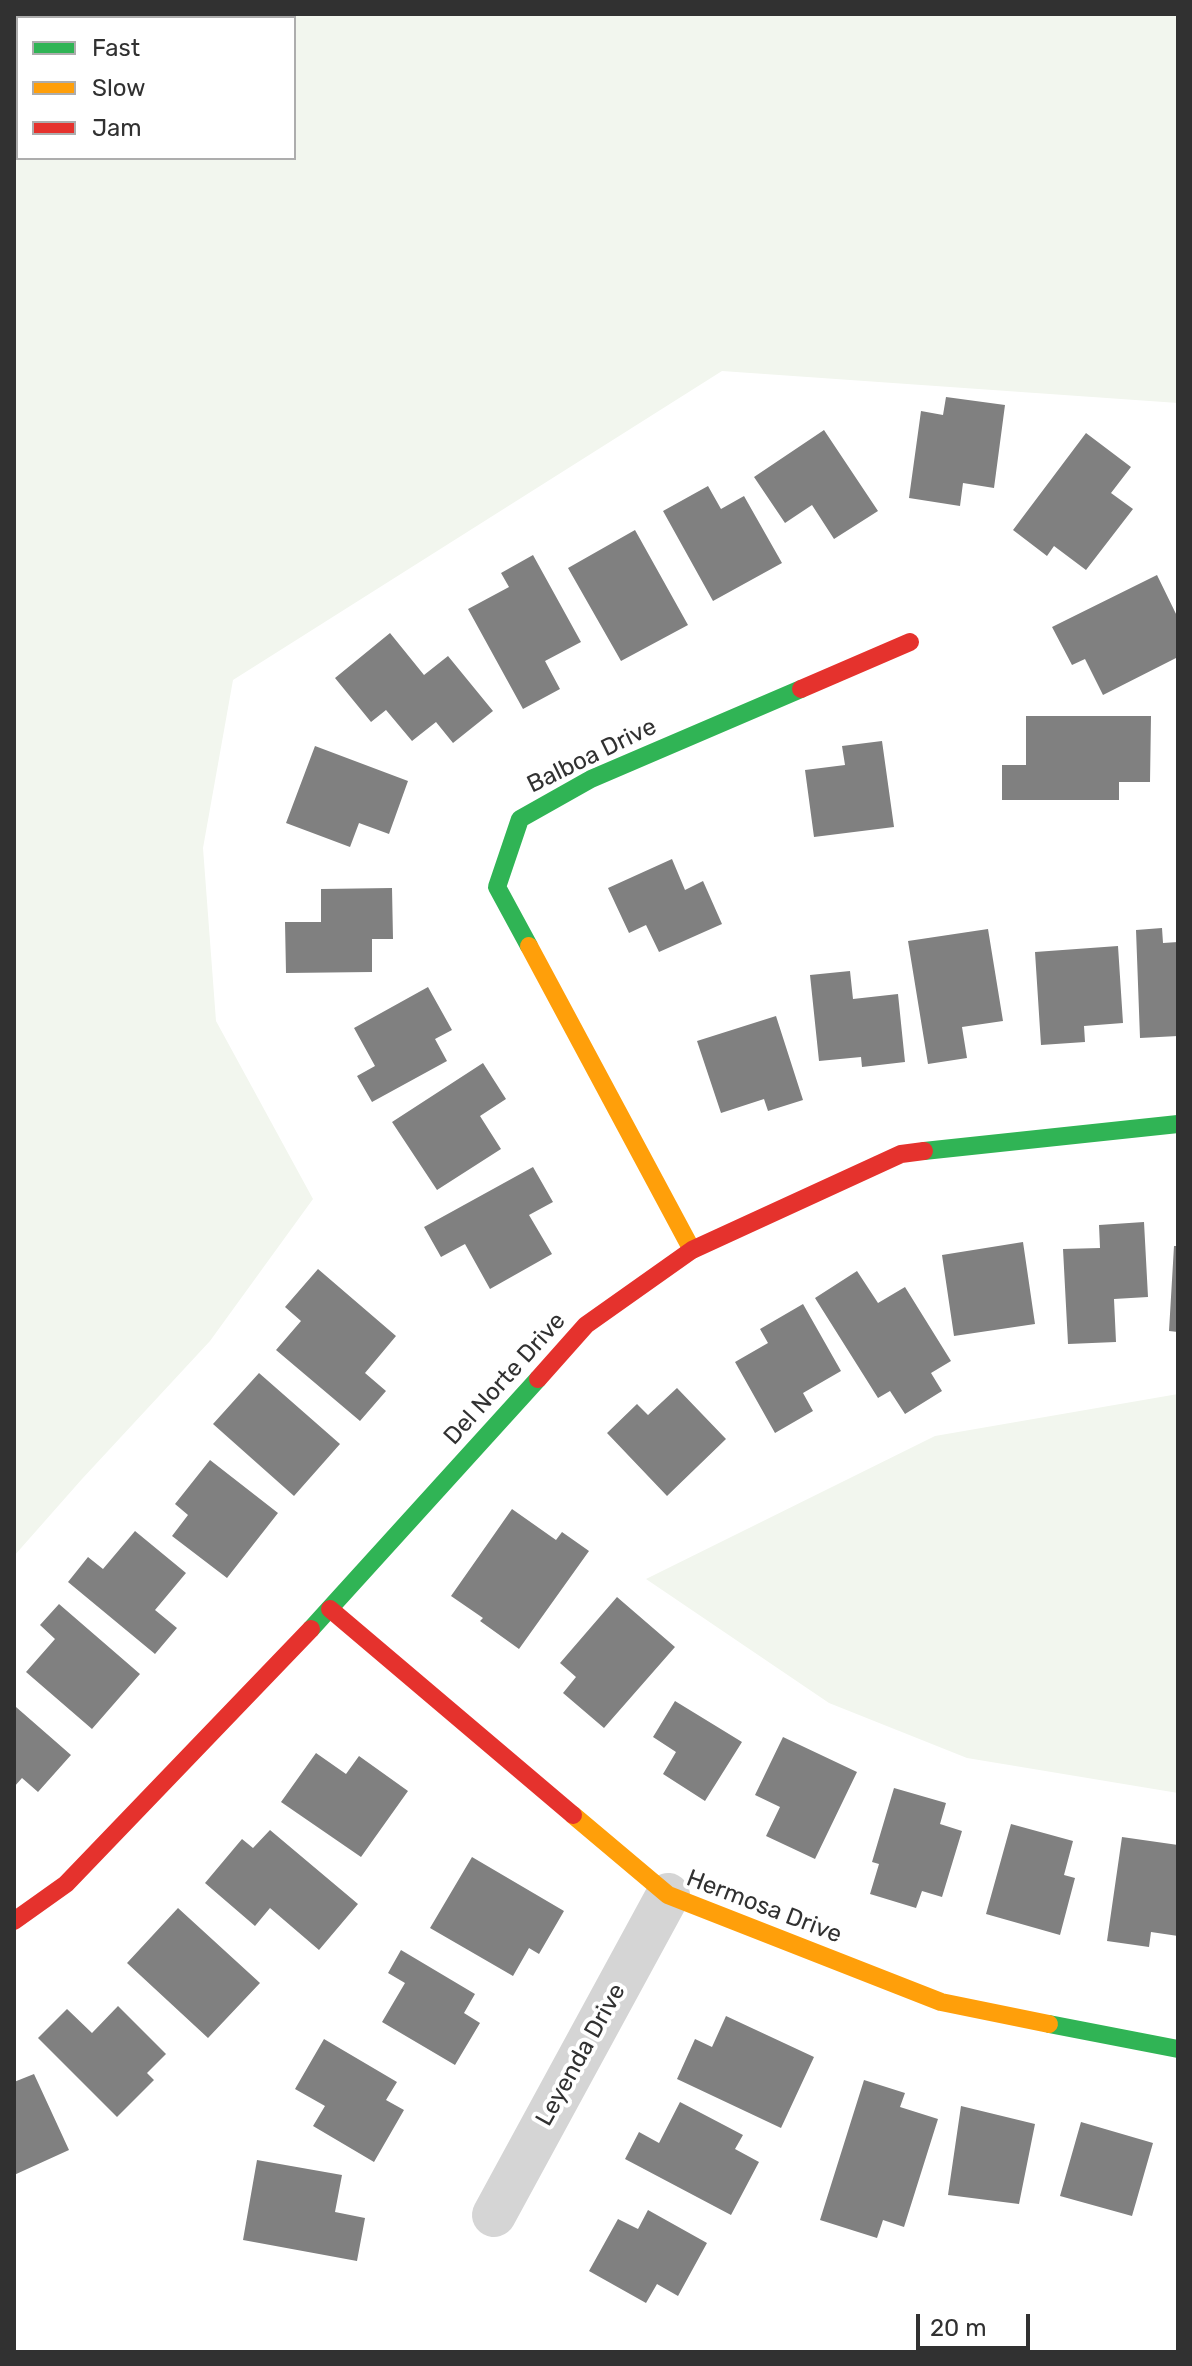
<!DOCTYPE html>
<html>
<head>
<meta charset="utf-8">
<style>
  body { margin:0 }
  #map { position:relative; width:1192px; height:2366px; overflow:hidden; background:#fff; font-family:Rubik,sans-serif }
  canvas { display:block }
  .frame { position:absolute; inset:0; border:16px solid #313131; pointer-events:none }
  .legend { position:absolute; left:16px; top:16px; width:280px; height:144px; box-sizing:border-box; background:#fff; border:2px solid #adadad; margin:0; padding:10px 14px; list-style:none; font-size:24px; color:#313131 }
  .legend li { display:flex; align-items:center; gap:16px; height:40px }
  .legend b { width:40px; border:2px solid #adadad }
  .scale { position:absolute; left:916px; top:2314px; width:114px; height:36px; box-sizing:border-box; border:4px solid #313131; border-top:0; padding-left:10px; font-size:24px; line-height:28px; white-space:nowrap; color:#313131; -webkit-text-stroke:6px #fff; paint-order:stroke }
</style>
</head>
<body>
<div id="map">
<canvas width="1192" height="2366"></canvas>
<div class="frame"></div>
<ul class="legend">
<li><b style="height:10px;background:#30b455"></b>Fast</li>
<li><b style="height:10px;background:#ff9f0a"></b>Slow</li>
<li><b style="height:10px;background:#e5322d"></b>Jam</li>
</ul>
<div class="scale">20 m</div>
</div>
<script>
const ctx = document.querySelector('canvas').getContext('2d');
ctx.lineJoin = 'round';
function paint(path, color) { ctx.fillStyle = color; ctx.fill(path, 'evenodd'); }
function stroke(path, color, width, dash) { ctx.strokeStyle = color; ctx.lineWidth = width; ctx.lineCap = dash ? 'butt' : 'round'; ctx.setLineDash(dash || []); ctx.stroke(path); }
function label(font, color, halo, rows, align = 'center') {
  ctx.font = font + ' Rubik,sans-serif'; ctx.lineWidth = 8; ctx.setLineDash([]); ctx.textBaseline = 'middle'; ctx.strokeStyle = halo; ctx.fillStyle = color; for (const [text, x, y, turn = 0] of rows) {
    ctx.save(); ctx.translate(x, y); ctx.rotate((+turn || 0) * Math.PI / 180); ctx.textAlign = isNaN(turn) ? turn : align; if (halo) ctx.strokeText(text, 0, 0); ctx.fillText(text, 0, 0); ctx.restore();
  }
}
const green = new Path2D(`
  M 125,14 L 1178,14 L 1178,403 L 722,371 L 233,680 L 203,848 L 216,1021 L 313,1199 L 210,1341 L 82,1479 L 14,1556 L 14,163 L 18,157 L 294,158 L 294,18 L 121,18 Z
  M 1178,1394 L 1178,1793 L 967,1758 L 829,1703 L 646,1579 L 935,1436 Z`);
const building = new Path2D(`
  M 64,14 L 135,14 L 141,18 L 70,18 Z
  M 14,31 L 18,34 L 18,97 L 14,104 Z
  M 946,397 L 1005,405 L 994,488 L 963,483 L 960,506 L 909,498 L 921,411 L 943,415 Z
  M 824,430 L 878,511 L 834,539 L 812,505 L 785,523 L 754,477 Z
  M 1086,433 L 1131,467 L 1111,493 L 1133,509 L 1086,570 L 1054,546 L 1047,556 L 1013,530 Z
  M 708,486 L 721,509 L 744,496 L 782,563 L 713,601 L 663,511 Z
  M 635,530 L 688,625 L 621,661 L 568,568 Z
  M 533,555 L 581,642 L 545,661 L 560,689 L 523,709 L 468,609 L 509,587 L 501,573 Z
  M 1157,575 L 1178,618 L 1178,657 L 1103,695 L 1085,659 L 1072,665 L 1052,627 Z
  M 390,633 L 424,675 L 448,656 L 493,711 L 453,743 L 436,722 L 412,741 L 386,710 L 371,722 L 335,678 Z
  M 1026,716 L 1151,716 L 1150,782 L 1119,782 L 1119,800 L 1002,800 L 1002,765 L 1026,765 Z
  M 882,741 L 894,827 L 814,837 L 805,770 L 845,765 L 842,746 Z
  M 315,746 L 408,781 L 389,834 L 359,823 L 350,847 L 286,823 Z
  M 672,859 L 685,890 L 703,881 L 722,924 L 659,952 L 646,925 L 629,933 L 608,888 Z
  M 392,888 L 393,939 L 372,939 L 372,972 L 286,973 L 285,922 L 321,922 L 321,889 Z
  M 1162,928 L 1163,943 L 1178,942 L 1178,1036 L 1140,1038 L 1136,930 Z
  M 988,929 L 1003,1021 L 962,1027 L 967,1058 L 928,1064 L 908,941 Z
  M 1118,946 L 1123,1023 L 1084,1026 L 1085,1042 L 1041,1045 L 1035,952 Z
  M 850,971 L 853,999 L 898,994 L 905,1062 L 862,1067 L 861,1057 L 819,1061 L 810,975 Z
  M 428,987 L 452,1030 L 435,1039 L 447,1061 L 372,1102 L 357,1076 L 375,1066 L 354,1028 Z
  M 776,1016 L 803,1100 L 768,1111 L 764,1099 L 721,1113 L 697,1041 Z
  M 483,1063 L 506,1099 L 480,1116 L 501,1149 L 437,1190 L 392,1122 Z
  M 533,1167 L 553,1202 L 529,1215 L 552,1254 L 490,1289 L 465,1244 L 441,1257 L 424,1227 Z
  M 1144,1222 L 1148,1297 L 1114,1299 L 1116,1342 L 1068,1344 L 1063,1249 L 1100,1248 L 1099,1225 Z
  M 1023,1242 L 1035,1324 L 954,1336 L 942,1255 Z
  M 1174,1246 L 1178,1246 L 1178,1332 L 1169,1331 Z
  M 318,1269 L 396,1336 L 365,1373 L 386,1391 L 360,1421 L 276,1350 L 301,1321 L 285,1307 Z
  M 857,1271 L 878,1303 L 905,1287 L 951,1361 L 931,1373 L 942,1391 L 905,1414 L 890,1391 L 878,1398 L 815,1298 Z
  M 803,1304 L 841,1371 L 803,1393 L 813,1411 L 775,1433 L 735,1362 L 768,1343 L 760,1329 Z
  M 259,1373 L 340,1444 L 294,1496 L 213,1424 Z
  M 677,1388 L 726,1439 L 667,1496 L 607,1433 L 637,1404 L 648,1415 Z
  M 210,1460 L 278,1513 L 227,1578 L 172,1536 L 188,1515 L 175,1504 Z
  M 512,1509 L 556,1540 L 562,1532 L 589,1551 L 519,1649 L 480,1621 L 483,1618 L 451,1596 Z
  M 135,1531 L 186,1573 L 155,1610 L 177,1628 L 155,1654 L 68,1582 L 88,1557 L 103,1569 Z
  M 617,1597 L 675,1647 L 604,1728 L 563,1693 L 576,1677 L 560,1663 Z
  M 59,1604 L 140,1674 L 92,1729 L 26,1672 L 55,1639 L 40,1625 Z
  M 675,1701 L 742,1742 L 705,1801 L 663,1774 L 676,1752 L 653,1737 Z
  M 16,1707 L 71,1755 L 38,1792 L 22,1778 L 14,1787 L 14,1710 Z
  M 783,1737 L 857,1772 L 815,1859 L 766,1836 L 780,1807 L 755,1795 Z
  M 316,1753 L 346,1774 L 359,1756 L 408,1791 L 361,1857 L 281,1802 Z
  M 894,1788 L 946,1803 L 940,1824 L 962,1831 L 942,1897 L 922,1891 L 916,1908 L 870,1894 L 879,1864 L 872,1862 Z
  M 1011,1824 L 1073,1841 L 1064,1875 L 1075,1878 L 1060,1935 L 986,1914 Z
  M 270,1830 L 358,1904 L 319,1950 L 270,1908 L 255,1926 L 205,1883 L 242,1839 L 253,1848 Z
  M 1122,1837 L 1178,1845 L 1178,1936 L 1151,1932 L 1149,1947 L 1107,1941 Z
  M 472,1857 L 564,1911 L 539,1954 L 529,1948 L 513,1976 L 430,1928 Z
  M 178,1908 L 260,1983 L 208,2038 L 127,1963 Z
  M 401,1950 L 475,1994 L 464,2013 L 480,2023 L 455,2065 L 382,2022 L 405,1983 L 388,1973 Z
  M 118,2006 L 166,2054 L 147,2073 L 154,2080 L 117,2117 L 38,2038 L 67,2009 L 92,2033 Z
  M 726,2016 L 814,2057 L 781,2128 L 677,2079 L 695,2039 L 712,2047 Z
  M 324,2039 L 397,2082 L 386,2100 L 404,2110 L 374,2162 L 313,2126 L 325,2106 L 295,2089 Z
  M 34,2074 L 69,2150 L 14,2175 L 14,2082 Z
  M 864,2080 L 905,2093 L 900,2107 L 938,2119 L 904,2227 L 883,2220 L 877,2238 L 820,2220 Z
  M 680,2102 L 743,2135 L 735,2149 L 759,2162 L 731,2215 L 625,2159 L 639,2132 L 659,2143 Z
  M 961,2106 L 1035,2124 L 1019,2204 L 948,2195 Z
  M 1081,2122 L 1153,2143 L 1132,2216 L 1060,2196 Z
  M 257,2160 L 342,2175 L 335,2212 L 365,2218 L 357,2261 L 243,2240 Z
  M 648,2210 L 707,2243 L 678,2296 L 657,2284 L 646,2303 L 589,2271 L 618,2219 L 638,2229 Z`);
const street = new Path2D(`
  M 494,2215 L 668,1895`);
const fast = new Path2D(`
  M 529,946 L 497,887 L 520,819 L 591,779 L 801,689
  M 924,1151 L 1178,1124
  M 311,1629 L 538,1379
  M 1049,2024 L 1178,2049`);
const slow = new Path2D(`
  M 529,946 L 692,1250
  M 573,1815 L 668,1895 L 941,2002 L 1049,2024`);
const jam = new Path2D(`
  M 801,689 L 910,642
  M 538,1379 L 586,1325 L 692,1250 L 901,1154 L 924,1151
  M 330,1609 L 573,1815
  M 14,1921 L 66,1884 L 311,1629`);
const streetNames = [
  ["Balboa Drive",592,756,-26],
  ["Del Norte Drive",505,1379,-48],
  ["Hermosa Drive",764,1907,21],
  ["Leyenda Drive",581,2055,-61]
];
paint(green, '#f2f6ee');
paint(building, '#808080');
stroke(street, '#d5d5d5', 44);
stroke(fast, '#30b455', 18);
stroke(slow, '#ff9f0a', 18);
stroke(jam, '#e5322d', 18);
label('24px', '#313131', '#fff', streetNames);
</script>
</body>
</html>
